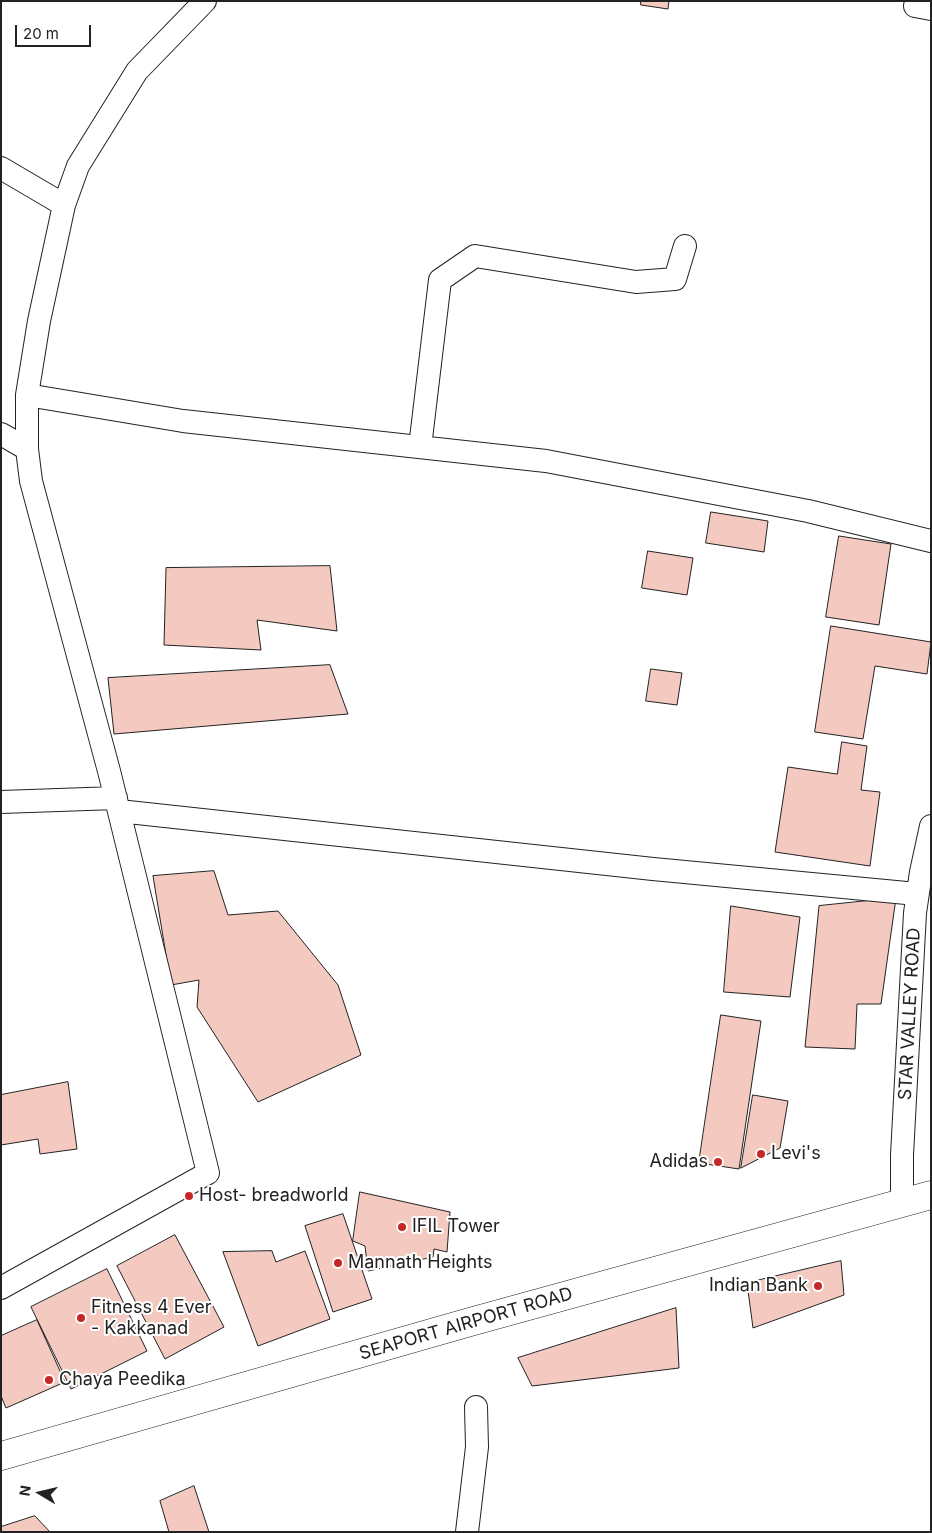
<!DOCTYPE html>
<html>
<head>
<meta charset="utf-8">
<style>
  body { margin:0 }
  #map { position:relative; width:932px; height:1533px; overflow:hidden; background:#fff; font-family:Inter,sans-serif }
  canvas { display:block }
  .frame { position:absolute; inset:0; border:2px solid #222; pointer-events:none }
  .north { position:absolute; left:15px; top:1468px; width:50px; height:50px; -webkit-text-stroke:4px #fff; paint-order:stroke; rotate:279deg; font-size:14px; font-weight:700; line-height:20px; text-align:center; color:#222 }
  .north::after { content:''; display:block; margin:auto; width:18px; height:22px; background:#222; clip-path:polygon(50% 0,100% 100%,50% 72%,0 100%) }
  .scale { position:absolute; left:15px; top:25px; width:76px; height:22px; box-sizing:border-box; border:2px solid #222; border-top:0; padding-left:6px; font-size:15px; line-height:18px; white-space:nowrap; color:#222; -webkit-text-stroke:4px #fff; paint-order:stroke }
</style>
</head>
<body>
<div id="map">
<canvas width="932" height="1533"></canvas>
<div class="frame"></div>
<div class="north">N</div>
<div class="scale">20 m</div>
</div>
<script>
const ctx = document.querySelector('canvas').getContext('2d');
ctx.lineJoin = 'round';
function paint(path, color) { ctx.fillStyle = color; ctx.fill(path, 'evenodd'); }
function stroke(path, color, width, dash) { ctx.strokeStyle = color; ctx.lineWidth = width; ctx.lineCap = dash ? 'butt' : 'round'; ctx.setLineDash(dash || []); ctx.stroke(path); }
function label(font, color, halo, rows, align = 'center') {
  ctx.font = font + ' Inter,sans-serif'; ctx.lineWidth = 4; ctx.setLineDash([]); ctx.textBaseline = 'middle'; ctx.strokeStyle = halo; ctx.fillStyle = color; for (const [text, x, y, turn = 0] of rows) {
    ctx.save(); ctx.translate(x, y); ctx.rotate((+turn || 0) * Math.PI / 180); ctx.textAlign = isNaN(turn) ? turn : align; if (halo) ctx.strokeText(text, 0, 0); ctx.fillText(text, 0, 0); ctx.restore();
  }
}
const building = new Path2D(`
  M 641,1 L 669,1 L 668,9 L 641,5 Z
  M 711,512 L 768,521 L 764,552 L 706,543 Z
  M 839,536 L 891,544 L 879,625 L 826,617 Z
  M 648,551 L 693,558 L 687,595 L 642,588 Z
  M 330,566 L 337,631 L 257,620 L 261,650 L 164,645 L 166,568 Z
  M 831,626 L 931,642 L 927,674 L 875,666 L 863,739 L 815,732 Z
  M 330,665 L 348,714 L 114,734 L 108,678 Z
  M 651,669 L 682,673 L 677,705 L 646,701 Z
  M 842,742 L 867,746 L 861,790 L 880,792 L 870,866 L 775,852 L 788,767 L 837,774 Z
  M 214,871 L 228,915 L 278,911 L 338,985 L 361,1055 L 258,1102 L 197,1007 L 199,980 L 171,985 L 153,876 Z
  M 896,898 L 881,1004 L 857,1004 L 855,1049 L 805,1047 L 819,906 Z
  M 731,906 L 800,917 L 790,997 L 724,992 Z
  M 721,1015 L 761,1021 L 739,1169 L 699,1163 Z
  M 68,1082 L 77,1149 L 40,1154 L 38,1139 L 1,1145 L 1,1095 Z
  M 753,1095 L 788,1101 L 780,1148 L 741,1168 Z
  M 360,1192 L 450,1212 L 447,1252 L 434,1249 L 433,1257 L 368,1271 L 365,1246 L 353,1241 Z
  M 343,1214 L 372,1299 L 333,1312 L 305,1226 Z
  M 175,1235 L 224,1327 L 165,1359 L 117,1266 Z
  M 272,1251 L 276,1262 L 305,1251 L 330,1319 L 258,1346 L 223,1252 Z
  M 841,1261 L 844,1295 L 753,1328 L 747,1283 Z
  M 107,1269 L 147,1351 L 71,1389 L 31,1307 Z
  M 676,1308 L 679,1368 L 532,1386 L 518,1358 Z
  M 37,1320 L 65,1382 L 6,1408 L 1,1396 L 1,1336 Z
  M 194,1486 L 209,1532 L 169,1532 L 160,1501 Z
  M 35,1516 L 50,1532 L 1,1532 L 1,1527 Z`);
const street = new Path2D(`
  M 915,6 L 931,9
  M 1,168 L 64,205
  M 27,395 L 183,421 L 546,461 L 808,511 L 931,541
  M 1,434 L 27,449
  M 420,447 L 440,280 L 475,256 L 636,282 L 675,279 L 685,246
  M 1,802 L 116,798
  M 119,811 L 653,869 L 917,894
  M 902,1203 L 902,1155 L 915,913 L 921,872 L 931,826
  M 1,1288 L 208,1173 L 109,771 L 31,481 L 27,449 L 27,395 L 39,321 L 64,205 L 78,166 L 137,71 L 205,1
  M 467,1532 L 477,1447 L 476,1407`);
const primary = new Path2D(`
  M 1,1456 L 470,1322 L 931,1195`);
const markers = [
  [761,1154,5,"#c62828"],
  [718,1162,5,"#c62828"],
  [189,1196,5,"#c62828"],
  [402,1227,5,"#c62828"],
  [338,1263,5,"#c62828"],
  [818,1286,5,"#c62828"],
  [81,1318,5,"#c62828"],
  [49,1380,5,"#c62828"]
];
const streetNames = [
  ["STAR VALLEY ROAD",910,1014,-87],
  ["SEAPORT AIRPORT ROAD",466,1324,-16]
];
const poiNames = [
  ["Levi's",771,1154],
  ["Adidas",708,1162,"right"],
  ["Host- breadworld",199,1196],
  ["IFIL Tower",412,1227],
  ["Mannath Heights",348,1263],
  ["Indian Bank",808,1286,"right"],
  ["Fitness 4 Ever",91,1308],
  ["- Kakkanad",91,1329],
  ["Chaya Peedika",59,1380]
];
paint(building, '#f3c9c0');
stroke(building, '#222', 1);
stroke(street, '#222', 24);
stroke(primary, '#222', 29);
stroke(street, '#fff', 22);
stroke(primary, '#fff', 28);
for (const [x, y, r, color] of markers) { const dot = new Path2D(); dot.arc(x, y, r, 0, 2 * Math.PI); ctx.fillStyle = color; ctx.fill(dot); stroke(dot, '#fff', 2); }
label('18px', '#222', '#fff', streetNames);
label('18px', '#222', '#fff', poiNames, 'left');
</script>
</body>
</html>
